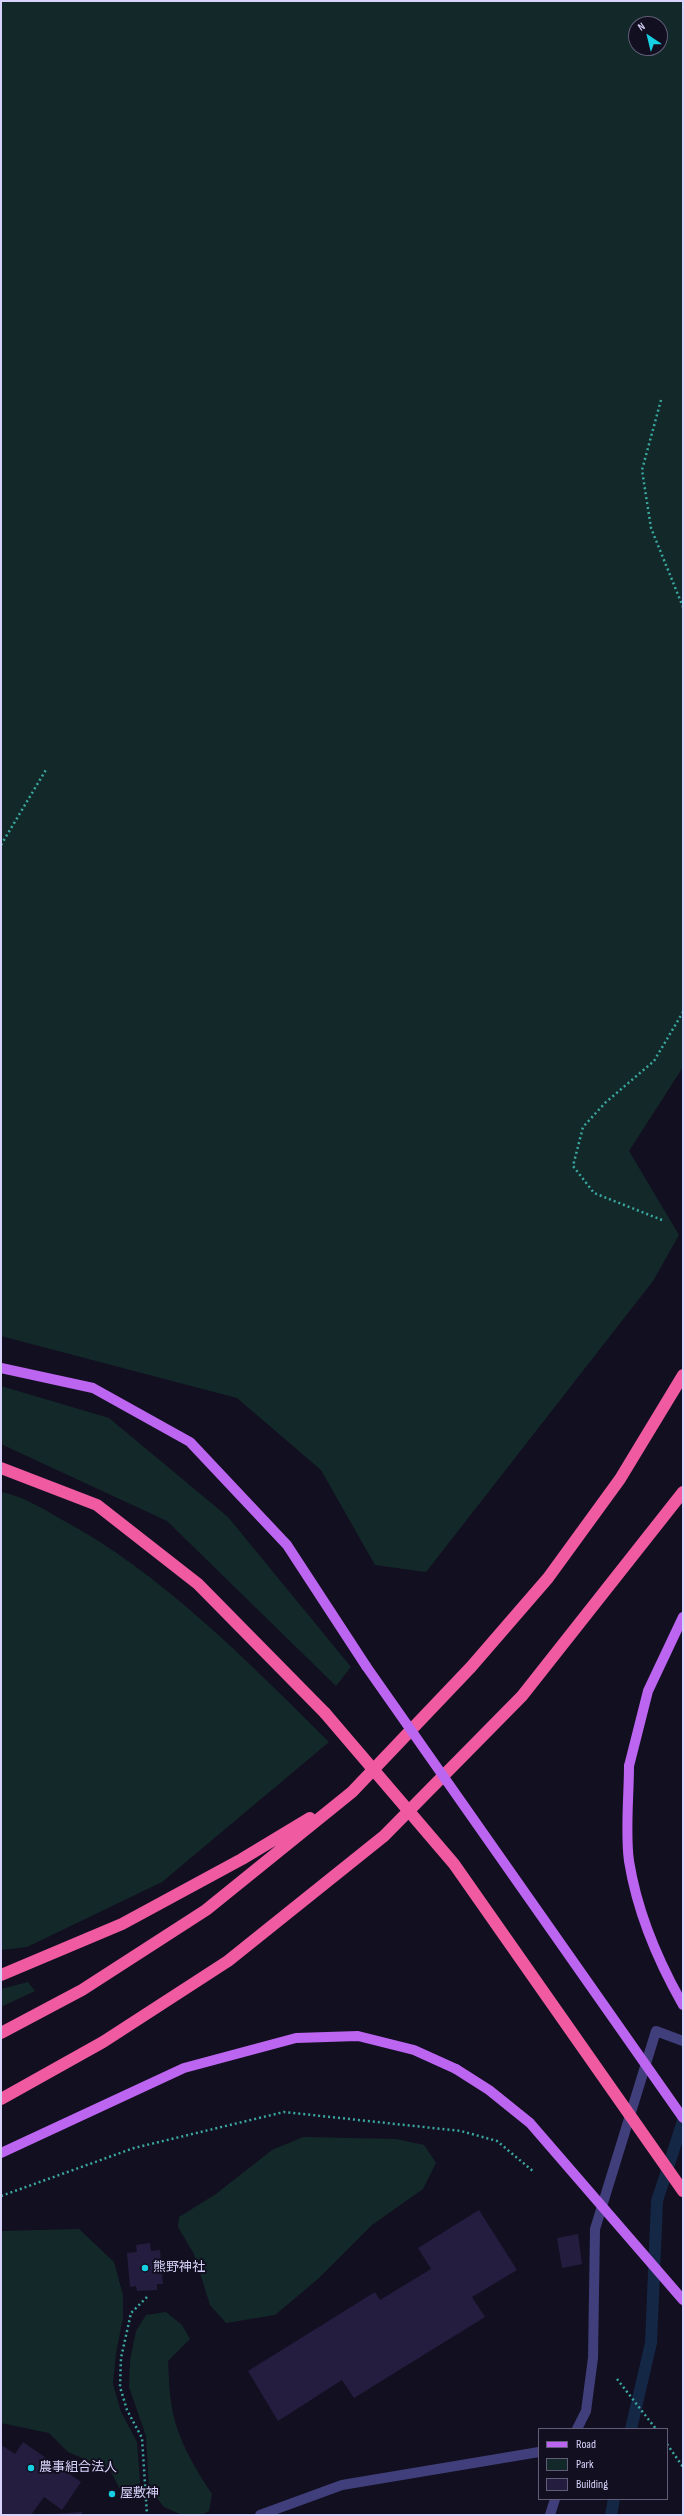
<!DOCTYPE html>
<html>
<head>
<meta charset="utf-8">
<style>
  body { margin:0 }
  #map { position:relative; width:684px; height:2516px; overflow:hidden; background:#120f20; font-family:"Sofia Sans Condensed",sans-serif }
  canvas { display:block }
  .frame { position:absolute; inset:0; border:2px solid #d7d3fb; pointer-events:none }
  .legend { position:absolute; left:538px; top:2428px; width:130px; height:72px; box-sizing:border-box; background:#120f20; border:1px solid #615d78; margin:0; padding:5px 7px; list-style:none; font-size:12px; color:#d7d3fb }
  .legend li { display:flex; align-items:center; gap:8px; height:20px }
  .legend b { width:20px; border:1px solid #615d78 }
  .north { position:absolute; left:628px; top:16px; width:40px; height:40px; box-sizing:border-box; background:#120f20; border:1px solid #615d78; border-radius:50%; rotate:325deg; font-size:11px; font-weight:700; line-height:16px; text-align:center; color:#d7d3fb }
  .north::after { content:''; display:block; margin:auto; width:14px; height:18px; background:#16cfe3; clip-path:polygon(50% 0,100% 100%,50% 72%,0 100%) }
</style>
</head>
<body>
<div id="map">
<canvas width="684" height="2516"></canvas>
<div class="frame"></div>
<ul class="legend">
<li><b style="height:5px;background:#bb65f0"></b>Road</li>
<li><b style="height:11px;background:#132929"></b>Park</li>
<li><b style="height:11px;background:#241d3f"></b>Building</li>
</ul>
<div class="north">N</div>
</div>
<script>
const ctx = document.querySelector('canvas').getContext('2d');
ctx.lineJoin = 'round';
function paint(path, color) { ctx.fillStyle = color; ctx.fill(path, 'evenodd'); }
function stroke(path, color, width, dash) { ctx.strokeStyle = color; ctx.lineWidth = width; ctx.lineCap = dash ? 'butt' : 'round'; ctx.setLineDash(dash || []); ctx.stroke(path); }
function label(font, color, halo, rows, align = 'center') {
  ctx.font = font + ' "Sofia Sans Condensed","Noto Sans JP",sans-serif'; ctx.lineWidth = 4; ctx.setLineDash([]); ctx.textBaseline = 'middle'; ctx.strokeStyle = halo; ctx.fillStyle = color; for (const [text, x, y, turn = 0] of rows) {
    ctx.save(); ctx.translate(x, y); ctx.rotate((+turn || 0) * Math.PI / 180); ctx.textAlign = isNaN(turn) ? turn : align; if (halo) ctx.strokeText(text, 0, 0); ctx.fillText(text, 0, 0); ctx.restore();
  }
}
const green = new Path2D(`
  M 1,1 L 683,1 L 683,1067 L 629,1151 L 679,1235 L 653,1281 L 426,1572 L 375,1565 L 321,1470 L 237,1398 L 1,1336 ZM 636,24 L 660,24 L 660,48 L 636,48 Z
  M 1,1386 L 109,1418 L 228,1517 L 351,1667 L 336,1686 L 167,1521 L 1,1444 Z
  M 1,1492 C 22,1496 40,1507 59,1518 C 162,1573 246,1660 329,1742 L 162,1882 L 27,1947 L 1,1950 Z
  M 28,1982 L 35,1991 L 1,2007 L 1,1989 Z
  M 303,2137 L 396,2139 L 424,2145 L 436,2163 L 423,2189 L 372,2225 L 319,2278 L 275,2315 L 226,2323 L 210,2305 L 194,2254 L 178,2227 L 179,2217 L 216,2194 L 272,2150 Z
  M 79,2229 L 114,2262 L 123,2295 L 123,2318 L 116,2353 L 113,2384 L 121,2412 L 137,2442 L 140,2482 L 134,2497 L 122,2493 L 110,2470 L 68,2452 L 49,2433 L 1,2423 L 1,2231 Z
  M 166,2312 L 182,2325 L 190,2339 L 168,2361 C 169,2377 169,2393 172,2408 C 177,2438 195,2469 212,2494 L 209,2511 L 202,2515 L 182,2515 L 164,2507 L 149,2488 L 146,2436 L 129,2387 L 130,2360 L 136,2331 L 146,2315 Z`);
const stream = new Path2D(`
  M 631,2429 L 651,2343 L 657,2201 L 683,2121
  M 611,2515 L 614,2499`);
const building = new Path2D(`
  M 479,2210 L 517,2270 L 472,2297 L 485,2317 L 354,2398 L 342,2380 L 278,2421 L 248,2371 L 375,2292 L 380,2300 L 431,2269 L 418,2248 Z
  M 578,2234 L 582,2264 L 562,2268 L 557,2238 Z
  M 150,2243 L 151,2251 L 160,2250 L 163,2284 L 157,2284 L 157,2290 L 137,2291 L 136,2286 L 130,2287 L 127,2253 L 137,2252 L 136,2245 Z
  M 23,2442 L 81,2482 L 62,2510 L 44,2497 L 31,2515 L 1,2515 L 1,2449 L 3,2446 L 15,2454 Z
  M 82,2512 L 82,2515 L 51,2515 L 51,2514 Z`);
const path = new Path2D(`
  M 661,400 L 642,470 L 651,528 L 683,607
  M 1,845 L 47,768
  M 662,1220 L 594,1193 L 573,1166 L 583,1127 L 605,1103 L 654,1061 L 683,1012
  M 1,2196 L 134,2148 L 284,2112 L 461,2131 L 497,2141 L 534,2172
  M 147,2297 L 131,2313 L 121,2358 L 120,2387 L 127,2410 L 142,2438 L 147,2515
  M 617,2379 L 656,2429
  M 667,2444 L 683,2467`);
const minor = new Path2D(`
  M 577,2429 L 586,2411 L 593,2358 L 595,2229 L 656,2031 L 683,2041
  M 260,2515 L 342,2485 L 539,2452
  M 550,2515 L 555,2499`);
const primary = new Path2D(`
  M 1,1368 L 93,1388 L 190,1442 L 287,1545 L 366,1666
  M 629,1766 L 648,1691 L 683,1617
  M 1,2153 L 184,2068 L 296,2038 L 358,2036 L 414,2050 L 456,2069`);
const motorway = new Path2D(`
  M 1,1468 L 97,1505 L 198,1584 L 325,1713
  M 1,1975 L 122,1924 L 242,1859 L 310,1818
  M 1,2033 L 82,1990 L 206,1910 L 352,1792 L 471,1667 L 548,1578 L 620,1479 L 683,1375
  M 1,2099 L 103,2042 L 228,1961 L 384,1836 L 522,1696 L 683,1492`);
const primaryBridge = new Path2D(`
  M 366,1666 L 683,2118
  M 629,1766 C 629,1795 625,1833 629,1861 C 637,1911 658,1961 683,2005
  M 456,2069 L 489,2090 L 530,2123 L 683,2300`);
const motorwayBridge = new Path2D(`
  M 325,1713 L 454,1864 L 683,2191`);
const markers = [
  [145,2268,4,"#16cfe3"],
  [31,2468,4,"#16cfe3"],
  [112,2494,4,"#16cfe3"]
];
const poiNames = [
  ["熊野神社",153,2268],
  ["農事組合法人",39,2468],
  ["屋敷神",120,2494]
];
paint(green, '#132929');
stroke(stream, '#142745', 12);
paint(building, '#241d3f');
stroke(path, '#3aa8a1', 2.5, [2, 3]);
stroke(minor, '#413f7b', 10);
stroke(primary, '#bb65f0', 10);
stroke(motorway, '#ef5aa1', 12);
stroke(primaryBridge, '#bb65f0', 10);
stroke(motorwayBridge, '#ef5aa1', 12);
for (const [x, y, r, color] of markers) { const dot = new Path2D(); dot.arc(x, y, r, 0, 2 * Math.PI); ctx.fillStyle = color; ctx.fill(dot); stroke(dot, '#120f20', 1.5); }
label('13px', '#d7d3fb', '#120f20', poiNames, 'left');
</script>
</body>
</html>
